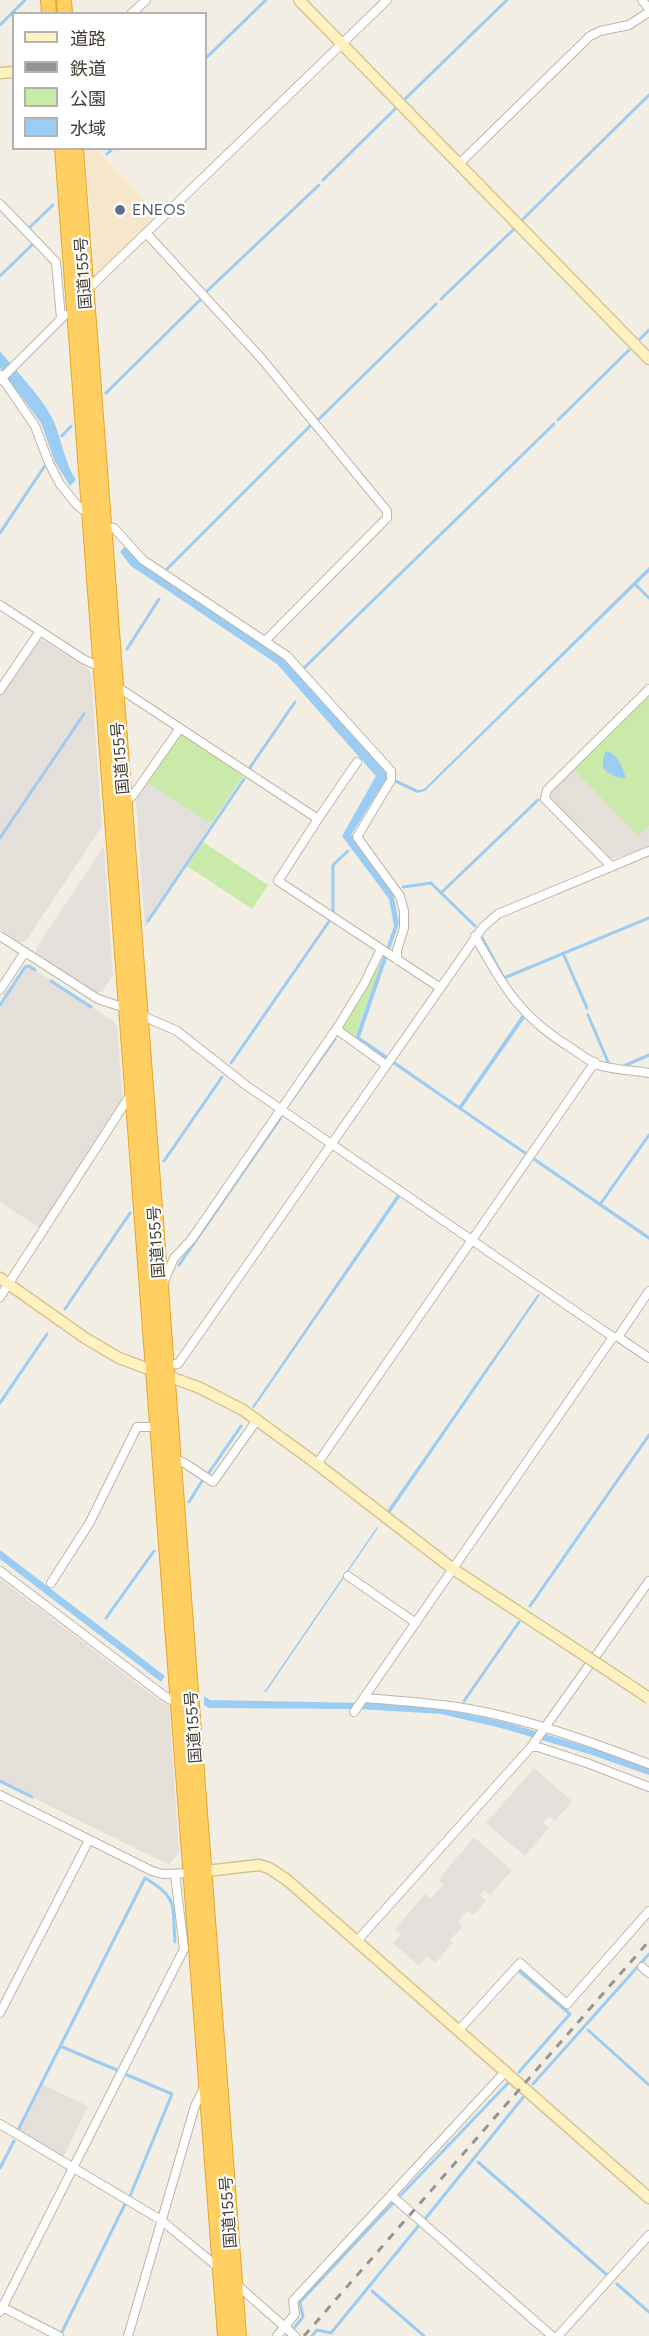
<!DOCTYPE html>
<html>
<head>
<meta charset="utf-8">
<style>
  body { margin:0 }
  #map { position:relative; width:649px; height:2336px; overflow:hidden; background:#f3eee3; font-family:Figtree,"Noto Sans JP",sans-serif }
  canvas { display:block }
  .legend { position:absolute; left:12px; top:12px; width:195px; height:138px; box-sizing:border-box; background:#fff; border:2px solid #b4b2ad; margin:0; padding:8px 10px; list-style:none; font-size:18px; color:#443e33 }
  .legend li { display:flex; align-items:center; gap:12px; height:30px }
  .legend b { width:30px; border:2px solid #b4b2ad }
</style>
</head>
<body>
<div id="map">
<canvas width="649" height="2336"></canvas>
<ul class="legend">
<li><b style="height:8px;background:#fff2c0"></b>道路</li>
<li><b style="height:8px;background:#949494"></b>鉄道</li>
<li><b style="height:16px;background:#caeaa9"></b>公園</li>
<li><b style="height:16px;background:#9bccf4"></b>水域</li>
</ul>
</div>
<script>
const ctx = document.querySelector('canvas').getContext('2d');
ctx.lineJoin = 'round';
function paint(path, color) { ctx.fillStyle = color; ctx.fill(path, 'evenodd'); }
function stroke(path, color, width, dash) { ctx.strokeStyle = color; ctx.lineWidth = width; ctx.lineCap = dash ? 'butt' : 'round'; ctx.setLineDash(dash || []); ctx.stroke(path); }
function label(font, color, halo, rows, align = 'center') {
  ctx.font = font + ' Figtree,"Noto Sans JP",sans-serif'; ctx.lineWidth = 4.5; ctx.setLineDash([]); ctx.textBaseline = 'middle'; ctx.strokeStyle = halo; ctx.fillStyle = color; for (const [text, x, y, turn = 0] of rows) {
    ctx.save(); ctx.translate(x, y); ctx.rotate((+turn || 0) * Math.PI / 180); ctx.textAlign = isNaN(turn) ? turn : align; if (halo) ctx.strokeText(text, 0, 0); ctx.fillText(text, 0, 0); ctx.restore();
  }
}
const commercial = new Path2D(`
  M 86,149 L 96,149 L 160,217 L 95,281 Z`);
const industrial = new Path2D(`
  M 42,640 L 87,668 L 91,673 L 102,826 L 26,941 L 19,942 L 0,929 L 0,695 L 36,642 Z
  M 574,770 L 638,836 L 615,859 L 610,857 L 551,798 L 552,791 Z
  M 29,966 L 112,1020 L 117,1026 L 123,1104 L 40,1228 L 0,1202 L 0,1005 L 25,967 Z
  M 0,1579 L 156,1698 L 169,1704 L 179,1853 L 169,1865 L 0,1781 Z
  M 41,2084 L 88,2106 L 63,2158 L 17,2131 Z`);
const green = new Path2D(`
  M 649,695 L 649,826 L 638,836 L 574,770 Z
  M 182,735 L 243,776 L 211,824 L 148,783 L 178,736 Z
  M 203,842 L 268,885 L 252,909 L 187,866 Z
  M 380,953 L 384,955 L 354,1039 L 339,1029 Z`);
const parking = new Path2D(`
  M 148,783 L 211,824 L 145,928 L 136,800 Z
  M 649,826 L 649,847 L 615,859 L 638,836 Z
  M 104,846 L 113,975 L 102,992 L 96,993 L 36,954 L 37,947 Z
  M 534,1768 L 572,1801 L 555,1821 L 549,1816 L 543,1823 L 549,1828 L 525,1856 L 486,1823 Z
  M 474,1837 L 512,1870 L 490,1895 L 484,1890 L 480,1895 L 486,1901 L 473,1915 L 467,1911 L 458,1922 L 463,1926 L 450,1940 L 453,1943 L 435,1963 L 427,1956 L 419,1966 L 393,1943 L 401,1934 L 395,1929 L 425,1894 L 431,1898 L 443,1885 L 438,1880 Z`);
const water = new Path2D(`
  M 0,351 C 15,370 45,400 54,422 C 62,441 65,463 76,480 L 70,486 L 55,462 L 41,423 L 0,368 Z
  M 126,545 L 142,562 L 218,614 L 284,656 L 390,773 L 351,835 L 393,893 L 399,923 L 360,1037 L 459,1106 L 522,1015 L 525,1018 L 462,1108 L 649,1236 L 649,1240 L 355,1038 L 394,926 L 389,899 L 342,836 L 376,776 L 277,664 L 131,566 L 120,552 Z
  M 649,567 L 649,572 L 425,791 L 417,793 L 394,782 L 395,779 L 418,790 L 424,789 Z
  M 606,751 C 619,755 622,767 626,778 C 617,779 609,774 603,768 L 603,758 Z
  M 397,1195 L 400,1197 L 254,1408 L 252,1407 Z
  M 538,1294 L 540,1295 L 390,1513 L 387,1511 Z
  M 377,1527 L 378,1528 L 266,1692 L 264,1692 Z
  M 0,1550 L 165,1676 L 161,1682 L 0,1559 Z
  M 204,1696 L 210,1700 L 364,1703 L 435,1707 L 505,1722 L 592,1748 L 649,1768 L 649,1775 L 589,1754 L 501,1728 L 441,1714 L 359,1709 L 209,1708 L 204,1705 Z`);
const stream = new Path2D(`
  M 0,25 L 25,0
  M 206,58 L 266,0
  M 405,99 L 507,0
  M 107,154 L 113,148
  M 323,180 L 396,108
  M 522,220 L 649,95
  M 31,231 L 29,228 L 53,205
  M 0,276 L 34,243
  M 205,293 L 319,185
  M 441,299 L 514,229
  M 640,339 L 649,330
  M 106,393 L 201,299
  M 319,419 L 436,304
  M 558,420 L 629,350
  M 62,436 L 71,426
  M 0,533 L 46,464
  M 166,570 L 310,426
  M 636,585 L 649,598
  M 360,613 L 554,424
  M 127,649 L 159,599
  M 303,669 L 358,615
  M 249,769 L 295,702
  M 0,838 L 84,714
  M 403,887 L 431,883 L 475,926
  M 441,893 L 538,800
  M 333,913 L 333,865 L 348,851
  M 148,921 L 244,779
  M 482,938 L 504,978 L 649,918
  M 563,953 L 587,1008
  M 51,981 L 91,1007
  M 0,1005 L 25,967 L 29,966 L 35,970
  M 588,1015 L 608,1062
  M 231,1063 L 330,920
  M 626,1065 L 649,1055
  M 289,1104 L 335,1039
  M 164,1161 L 222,1077
  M 601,1203 L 649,1135
  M 179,1265 L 280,1119
  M 65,1309 L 130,1213
  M 0,1403 L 47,1334
  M 208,1474 L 241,1426
  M 189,1502 L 202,1481
  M 530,1606 L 649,1435
  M 106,1618 L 154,1551
  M 464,1701 L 519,1622
  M 0,1781 L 32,1797
  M 517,1969 L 570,2014 L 519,2072
  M 588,2030 L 649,2085
  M 60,2046 L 119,2071
  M 125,2074 L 172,2094 L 130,2196
  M 533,2084 L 649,1954
  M 19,2128 L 145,1878 C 179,1898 172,1905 175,1942
  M 478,2162 L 606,2274
  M 0,2168 L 14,2141
  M 399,2197 L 510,2081
  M 425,2219 L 525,2095
  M 617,2284 L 649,2312
  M 372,2291 L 424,2336
  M 294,2328 L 303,2317 L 300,2302 L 393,2203
  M 61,2334 L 126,2202
  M 287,2336 L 288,2335
  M 312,2336 L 317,2330 L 331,2333 L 420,2224`);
const street = new Path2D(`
  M 642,0 L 649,9
  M 131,14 L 146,0
  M 459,164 L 590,36 L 600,31 L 629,25 L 649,12
  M 0,204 L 56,262 L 61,318
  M 147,234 L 261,358 L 387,511 L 387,518 L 265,641
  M 86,291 L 387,0
  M 0,375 L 35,426 L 49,463 L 60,484 L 76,504 L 88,514
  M 0,380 L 65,315
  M 102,526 L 114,528 L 143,560 L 287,656 L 391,771 L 391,780 L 357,837 L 400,896 L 404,911 L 404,928 L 397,950 L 397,960
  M 0,605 L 83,659 L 100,667
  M 116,686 L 318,819 L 278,881 L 439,987
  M 0,690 L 40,631
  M 125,803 L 134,794 L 180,728
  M 318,819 L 357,762
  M 612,867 L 545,799 L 547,790 L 649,689
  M 0,936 L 98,999 L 125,1008 L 177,1031 L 247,1086 L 613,1337 L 618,1337 L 649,1358
  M 475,936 C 504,987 519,1016 571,1048 C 579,1053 589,1061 598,1065 C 613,1070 633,1070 649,1073
  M 0,990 L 25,952
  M 336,1029 L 386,1065
  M 163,1284 L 174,1258 L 191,1240 L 339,1025 L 364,984 L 381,949
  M 0,1297 L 131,1094
  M 618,1337 L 649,1291
  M 167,1365 L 178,1364 L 483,927 L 498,914 L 649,851
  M 174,1458 L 186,1464 L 213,1482 L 257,1420
  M 317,1464 L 595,1062
  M 0,1571 L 163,1695 L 178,1704
  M 348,1576 L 416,1623
  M 51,1583 L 90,1522 L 137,1427 L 158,1427
  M 364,1698 C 400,1701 435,1703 469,1709 C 531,1720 591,1742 649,1764
  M 354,1712 L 613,1337
  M 531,1747 L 538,1747 L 587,1763 L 649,1787
  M 0,1795 L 152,1871 L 163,1874 L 191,1873
  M 356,1942 L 531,1747 L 649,1581
  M 642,1967 L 649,1973
  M 0,2013 L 89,1840
  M 458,2031 L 520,1963 L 567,2004 L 649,1911
  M 0,2124 L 161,2220 L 219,2268
  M 392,2196 L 552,2336
  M 236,2284 L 295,2336
  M 0,2306 L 59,2336
  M 0,2312 L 184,1949 L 175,1874
  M 128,2336 L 195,2106 L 204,2088
  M 277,2336 L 295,2314 L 293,2301 L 505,2072
  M 558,2336 L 649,2235`);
const secondary = new Path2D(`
  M 299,0 L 649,359
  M 0,73 L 14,72
  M 0,1278 L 85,1338 L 119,1358 L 200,1388 L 243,1410 L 317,1464 L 453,1569 L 563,1641
  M 197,1872 L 259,1865 L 269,1868 L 287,1880 L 649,2198`);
const highway = new Path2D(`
  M 48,0 L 49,14
  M 64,0 L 65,14
  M 62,148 L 225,2336
  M 76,148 L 239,2336`);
const rail = new Path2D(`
  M 304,2336 L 649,1941`);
const secondaryBridge = new Path2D(`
  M 563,1641 L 649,1698`);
const markers = [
  [120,210,6,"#5c6f8a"]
];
const serviceNames = [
  ["ENEOS",132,210]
];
const streetNames = [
  ["国道155号",84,273,-94],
  ["国道155号",121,758,-95],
  ["国道155号",157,1242,-94],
  ["国道155号",194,1727,-94],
  ["国道155号",229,2212,-94]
];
paint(commercial, '#f6e6cc');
paint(industrial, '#e4dfd8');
paint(green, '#caeaa9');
paint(parking, '#e3e0dc');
paint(water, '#9bccf4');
stroke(stream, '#9bccf4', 3);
stroke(street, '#beb6a5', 10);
stroke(secondary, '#d5c590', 13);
stroke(highway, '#e5a62a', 16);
stroke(street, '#fff', 8);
stroke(secondary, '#fff2c0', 10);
stroke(highway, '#ffcf61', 14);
stroke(rail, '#949494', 3, [8, 8]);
stroke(secondaryBridge, '#d5c590', 13, []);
stroke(secondaryBridge, '#fff2c0', 10);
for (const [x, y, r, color] of markers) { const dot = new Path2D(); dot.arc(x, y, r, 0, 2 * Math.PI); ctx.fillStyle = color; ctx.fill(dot); stroke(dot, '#fff', 2); }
label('16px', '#4e5e75', '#fff', serviceNames, 'left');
label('16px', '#443e33', '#fff', streetNames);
</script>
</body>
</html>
